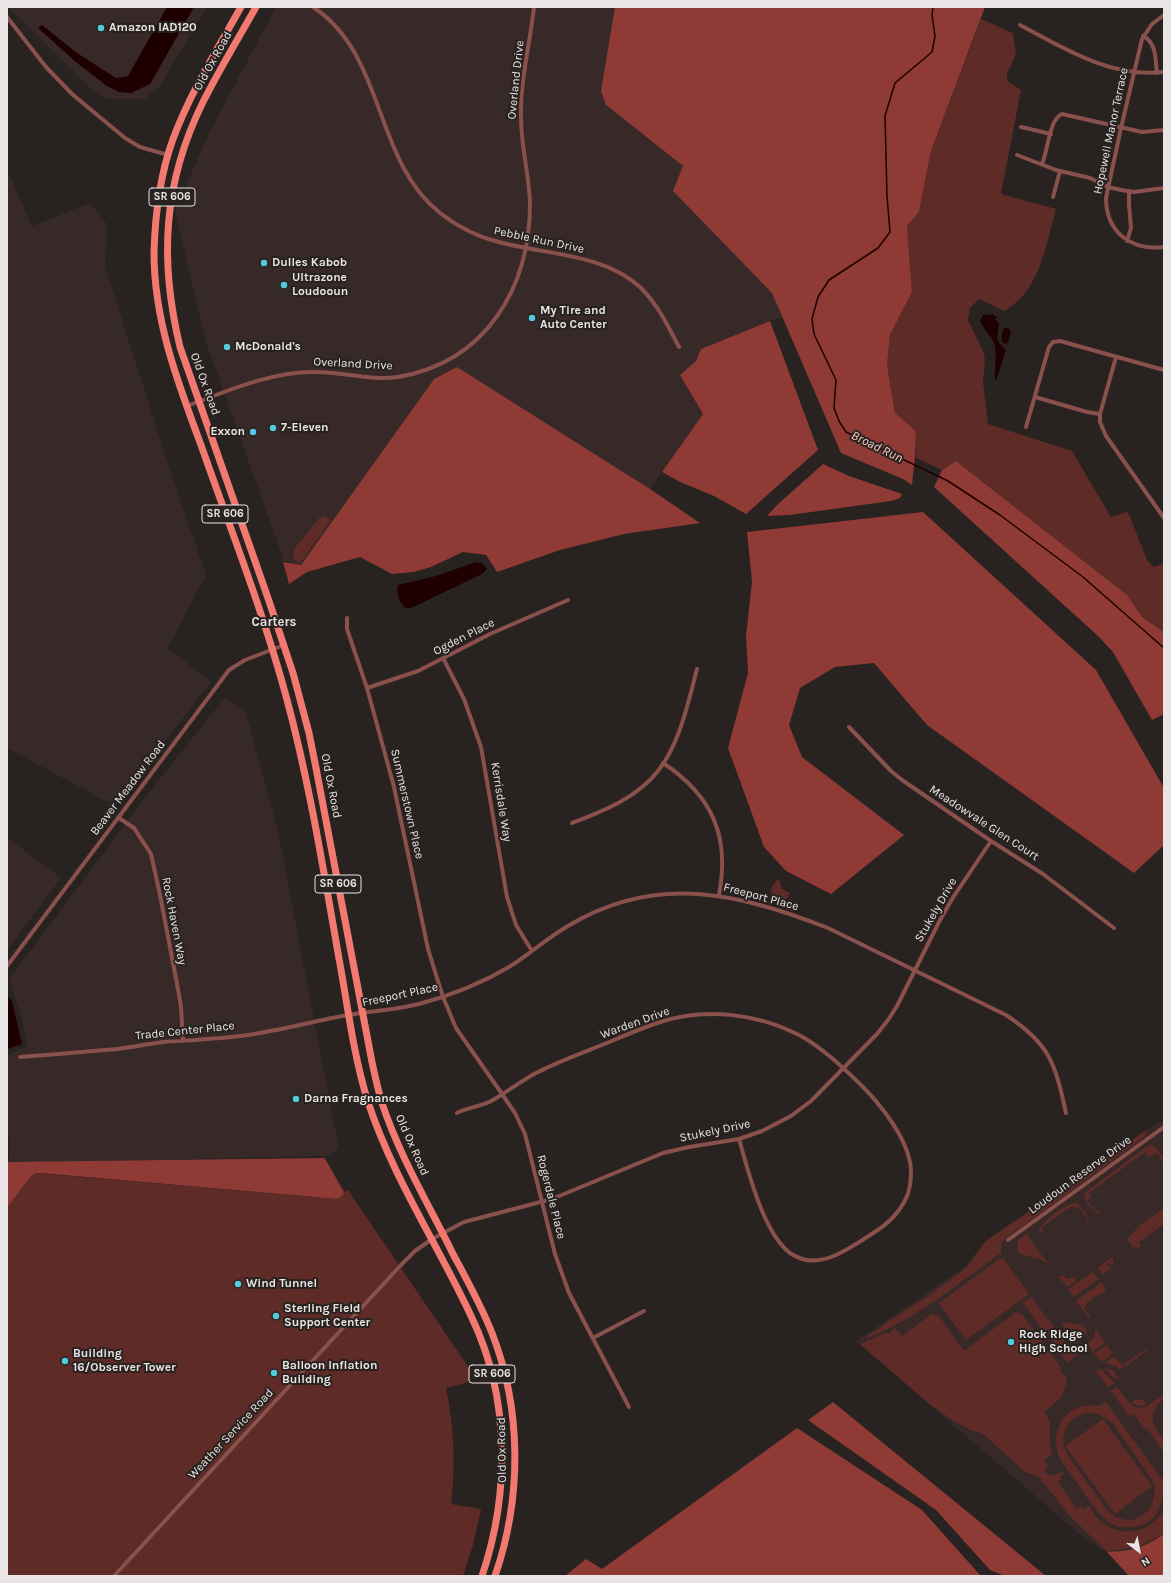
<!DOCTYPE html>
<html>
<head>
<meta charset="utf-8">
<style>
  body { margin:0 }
  #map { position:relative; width:1171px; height:1583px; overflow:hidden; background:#282221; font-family:Karla,sans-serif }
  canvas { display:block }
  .frame { position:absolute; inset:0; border:8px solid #e9e5e4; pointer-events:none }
  .north { position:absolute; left:1119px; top:1531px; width:40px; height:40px; -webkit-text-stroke:3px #282221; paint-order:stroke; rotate:148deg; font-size:11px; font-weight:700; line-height:16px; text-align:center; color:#e9e5e4 }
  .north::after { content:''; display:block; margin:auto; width:14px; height:18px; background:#e9e5e4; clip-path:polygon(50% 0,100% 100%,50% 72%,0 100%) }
</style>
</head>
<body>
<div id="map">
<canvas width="1171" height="1583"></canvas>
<div class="frame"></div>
<div class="north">N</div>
</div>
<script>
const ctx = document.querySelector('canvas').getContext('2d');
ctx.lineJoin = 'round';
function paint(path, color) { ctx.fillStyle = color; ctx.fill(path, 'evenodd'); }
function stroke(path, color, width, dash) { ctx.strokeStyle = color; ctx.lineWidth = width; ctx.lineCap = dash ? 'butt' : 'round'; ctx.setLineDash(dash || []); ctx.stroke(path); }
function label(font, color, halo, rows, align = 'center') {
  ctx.font = font + ' Karla,sans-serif'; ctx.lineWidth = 4; ctx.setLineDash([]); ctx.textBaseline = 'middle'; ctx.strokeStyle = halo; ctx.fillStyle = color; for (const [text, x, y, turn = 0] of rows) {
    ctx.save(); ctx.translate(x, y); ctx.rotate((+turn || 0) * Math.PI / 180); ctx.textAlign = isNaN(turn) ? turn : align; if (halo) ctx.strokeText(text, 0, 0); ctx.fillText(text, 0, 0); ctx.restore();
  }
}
const built = new Path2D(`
  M 8,7 L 207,7 L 159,87 L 145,99 L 105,99 L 83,82 Z
  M 276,7 L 615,7 L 601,91 L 606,105 L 683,166 L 772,293 L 783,317 L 770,321 L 701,349 L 696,361 L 680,375 L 703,414 L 650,489 L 457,367 L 434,379 L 301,565 L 284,561 L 205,339 L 175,211 L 209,133 Z
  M 7,169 L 32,226 L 90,203 L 107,224 L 105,266 L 163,448 L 206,575 L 168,648 L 211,682 L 115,806 L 7,748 Z
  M 225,697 L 246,713 L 278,831 L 339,1149 L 326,1156 L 9,1163 L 7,1055 L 27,1046 L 23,1024 L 9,979 L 157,782 Z
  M 7,837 L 61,878 L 7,951 Z
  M 1164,1120 L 1164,1534 L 1141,1548 L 1122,1552 L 1107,1552 L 1085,1539 L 856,1341 L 966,1266 L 985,1241 L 1145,1131 Z`);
const green = new Path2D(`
  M 981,19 L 1013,33 L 1016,54 L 1007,74 L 1007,81 L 1021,90 L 1001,194 L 1056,209 C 1046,244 1040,292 1004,311 L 979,299 L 970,308 L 968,320 L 983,351 L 985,360 L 983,382 L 988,424 L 1072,451 L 1111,517 L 1127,512 L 1130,517 L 1147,560 L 1154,567 L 1164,563 L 1164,632 L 1142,617 L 1127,595 L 956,461 L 942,470 L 916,458 L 916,431 L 895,413 L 887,365 L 890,335 L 912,292 L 907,226 L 919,212 L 931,151 Z
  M 324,515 L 331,520 L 300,563 L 293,559 L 294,549 L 320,517 L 322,518 Z
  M 777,880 L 780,881 L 782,889 L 790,893 L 786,900 L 770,893 L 773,885 Z
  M 1145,1131 L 1148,1134 L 1145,1134 L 1144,1137 L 1005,1239 L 1001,1243 L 1001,1253 C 958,1284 915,1320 865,1339 C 869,1331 879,1332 884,1324 L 927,1297 L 967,1267 L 985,1242 Z
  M 1149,1145 C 1156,1146 1164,1156 1164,1163 L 1157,1153 L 1152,1156 L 1147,1156 L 1145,1152 L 1089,1193 L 1091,1197 L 1087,1200 L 1096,1212 L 1099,1210 L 1101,1213 C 1093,1215 1088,1204 1084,1198 L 1086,1192 Z
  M 36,1173 L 336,1199 L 343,1195 L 344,1192 L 348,1190 L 469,1368 L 476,1380 L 446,1388 C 454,1427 456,1464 451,1504 L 481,1509 L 473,1545 L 463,1576 L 7,1576 L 7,1208 L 31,1176 Z
  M 1076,1201 L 1088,1217 L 1086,1224 L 1085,1221 L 1087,1219 L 1079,1207 L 1075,1209 L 1072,1206 L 1041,1228 L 1043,1231 L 1041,1233 L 1039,1229 L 1040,1229 C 1042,1221 1067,1203 1075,1203 Z
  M 1164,1208 L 1164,1224 L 1139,1242 L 1141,1246 L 1138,1248 L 1132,1247 L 1127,1239 L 1140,1225 Z
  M 1028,1233 L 1031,1241 L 1047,1262 L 1046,1263 C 1038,1253 1009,1262 1019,1239 Z
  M 1112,1257 L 1114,1260 L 1113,1266 L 1111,1267 L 1111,1263 L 1107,1263 L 1106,1265 L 1110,1267 L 1110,1269 L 1102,1274 L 1098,1268 Z
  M 1003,1258 L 1029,1294 L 966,1340 L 939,1303 L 999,1259 Z
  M 1093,1272 L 1097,1278 L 1099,1277 L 1100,1278 L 1074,1297 L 1068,1289 Z
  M 1062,1275 L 1068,1279 L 1074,1277 L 1076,1281 L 1067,1287 L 1059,1277 Z
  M 1102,1282 L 1106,1291 L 1098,1296 L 1097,1295 L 1086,1304 L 1087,1305 L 1084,1308 L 1091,1318 L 1089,1318 L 1076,1301 Z
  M 1031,1297 L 1065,1342 L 1073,1346 L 1083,1346 L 1082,1351 L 1067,1363 L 1023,1303 Z
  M 1016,1312 L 1022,1314 L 1061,1367 L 1061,1374 L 1066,1375 C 1069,1383 1062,1389 1063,1396 L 1044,1412 C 1055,1427 1048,1427 1050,1442 C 1050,1446 1052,1450 1051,1455 L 1044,1460 L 1048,1467 L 1044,1471 C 1052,1480 1054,1473 1063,1472 L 1064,1474 L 1060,1476 L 1062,1479 L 1058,1482 L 1077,1509 L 1082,1506 L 1084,1509 L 1089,1506 C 1093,1512 1097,1518 1103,1523 C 1123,1539 1153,1531 1164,1509 L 1164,1534 L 1139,1546 L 1107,1552 L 1069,1515 L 1038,1476 L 1025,1472 L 982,1433 L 970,1430 L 954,1421 L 927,1402 L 860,1344 L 886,1333 L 888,1334 L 895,1328 L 902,1336 L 932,1314 L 939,1316 L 964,1351 Z
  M 1063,1322 L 1082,1325 L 1086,1330 L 1086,1334 L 1080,1337 L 1072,1336 L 1062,1324 Z
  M 1095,1329 L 1105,1342 L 1093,1352 L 1087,1344 L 1094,1338 Z
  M 1106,1345 L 1113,1353 L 1102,1362 L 1094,1354 Z
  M 1147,1348 L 1147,1350 L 1125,1367 L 1117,1355 L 1117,1354 L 1124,1364 Z
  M 1114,1356 L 1115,1356 L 1123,1367 L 1120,1370 L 1117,1367 L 1105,1363 L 1112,1357 L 1114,1359 L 1115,1357 Z
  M 1104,1368 L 1113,1370 L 1119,1379 L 1115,1379 Z
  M 1100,1369 L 1102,1370 L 1115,1383 L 1108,1387 L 1096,1371 Z
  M 1117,1387 C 1137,1414 1137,1413 1164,1394 L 1164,1398 C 1154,1407 1149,1416 1156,1429 C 1158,1433 1162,1436 1163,1440 C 1165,1444 1164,1449 1164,1453 L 1147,1428 L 1145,1429 L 1134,1414 L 1130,1417 L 1111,1391 Z
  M 1135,1399 L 1144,1400 L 1146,1404 C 1141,1406 1136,1407 1132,1402 Z
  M 1105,1401 L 1164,1482 L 1164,1495 L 1163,1494 C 1161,1507 1156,1520 1142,1525 C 1132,1528 1121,1529 1112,1524 C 1097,1516 1072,1475 1060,1459 C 1048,1431 1066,1400 1099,1406 ZM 1086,1413 L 1098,1414 L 1113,1423 L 1154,1483 C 1159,1513 1131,1532 1108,1511 L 1066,1453 C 1059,1434 1067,1418 1086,1413 Z
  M 1103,1419 L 1152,1486 L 1115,1514 L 1065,1446 Z`);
const forest = new Path2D(`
  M 615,7 L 985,7 L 931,151 L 919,212 L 907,226 L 912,292 L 890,335 L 887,365 L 895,413 L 916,431 L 915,457 L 912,485 L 903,479 L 841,453 L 772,293 L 673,191 L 683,166 L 606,105 L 601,91 Z
  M 770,321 L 818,450 L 746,514 L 714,496 L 680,482 L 662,472 L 703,414 L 680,375 L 696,361 L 701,349 Z
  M 457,367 L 650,489 L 700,523 L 624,534 L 560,550 L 497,572 L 486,555 L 463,552 L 431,567 L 414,572 L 392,574 L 360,557 L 307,572 L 289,584 L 283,562 L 301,565 L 434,379 Z
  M 956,461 L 1127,595 L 1142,617 L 1164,632 L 1164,714 L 1152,720 L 1113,652 L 1098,636 L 934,487 L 942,470 Z
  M 823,464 L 849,476 L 902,494 L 900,498 L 891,501 L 790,515 L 767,516 L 777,505 Z
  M 923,512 L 1096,670 L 1164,788 L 1164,845 L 1134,873 L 927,725 L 874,663 L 835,667 L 800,688 L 789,725 L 802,757 L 904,835 L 831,894 L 786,871 L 764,847 L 728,748 L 748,673 L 746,636 L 752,582 L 747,532 Z
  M 324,1158 L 327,1162 L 344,1192 L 343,1195 L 337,1199 L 41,1173 L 36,1173 L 31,1176 L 7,1208 L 7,1162 Z
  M 833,1402 L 1046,1576 L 1005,1576 L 990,1570 L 936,1510 L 808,1420 Z
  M 797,1428 L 922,1510 L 981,1576 L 565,1576 L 586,1559 L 602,1569 Z
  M 1164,1534 L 1164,1576 L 1129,1576 L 1107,1552 C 1132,1551 1143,1548 1164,1534 Z`);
const water = new Path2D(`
  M 167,7 L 194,7 L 150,84 L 131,93 L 119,92 L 107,86 L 77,63 L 38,28 L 42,25 L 77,53 L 116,78 L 128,76 Z
  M 984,314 L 990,315 L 992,314 L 997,317 L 995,319 L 999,324 C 997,338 995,340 1006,350 L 996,381 C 993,370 997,359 995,347 C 993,336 983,330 980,320 Z
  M 1004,328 L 1008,328 L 1011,331 L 1008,343 L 1004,344 C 1000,338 1001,334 1004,328 Z
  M 476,562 L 482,563 L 487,569 L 482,574 L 411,608 L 406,608 C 399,603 396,593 398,585 L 436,576 Z
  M 7,995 L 12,1001 L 22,1044 L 7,1049 Z`);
const stream = new Path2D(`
  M 933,7 L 932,15 L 935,36 L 932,52 L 895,83 L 885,116 L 887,196 L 890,232 L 878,248 L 829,280 L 818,297 L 812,319 L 814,334 L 836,380 L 834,408 L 839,421 L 846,432 L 948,481 L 1000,515 L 1083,577 L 1164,648`);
const minor = new Path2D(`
  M 313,7 C 386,55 373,160 440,213 C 457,226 477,237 499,242 C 546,255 603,253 641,288 C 658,305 668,326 679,347
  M 1164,15 L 1152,24 L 1142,39 L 1121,128 L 1106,198 C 1106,232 1131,251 1164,247
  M 7,17 L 46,67 L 72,94 L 125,138 L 140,147 L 168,155
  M 1020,25 C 1065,49 1111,78 1164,72
  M 1143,36 C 1157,43 1155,59 1157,73
  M 1021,127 L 1051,134
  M 1017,155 L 1056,170 L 1090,178 L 1108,187 L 1121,190 L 1134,192 L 1164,188
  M 1042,164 C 1048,151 1049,119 1062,114 L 1142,132 L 1164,130
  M 1053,197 L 1060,171
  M 1127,241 L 1131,228 L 1129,205 L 1129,191
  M 1116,357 L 1100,414 L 1100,422 L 1106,436 L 1164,518
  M 1035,397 L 1087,412 L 1100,414
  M 187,406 C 228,391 271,371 316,372 C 344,372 371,381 398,377 C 486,362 530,288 530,203 C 529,174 521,146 521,118 C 520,81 530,44 534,7
  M 1026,427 L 1049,347 L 1053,342 L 1060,341 L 1164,370
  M 347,618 L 347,629 L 367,688 L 394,787 L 428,949 L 443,997 L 456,1028 L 502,1094 L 515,1113 L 525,1134 L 555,1254 L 569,1293 L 629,1407
  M 443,658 L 464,699 L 481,747 L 507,897 L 516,925 L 532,951
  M 367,688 L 418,671 L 490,634 L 568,600
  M 849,727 L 891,771 L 902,780 L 991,841 L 1043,874 L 1114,928
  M 663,763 C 713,796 730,837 719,895
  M 119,818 L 134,828 L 151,854 L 160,895 L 178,989 L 181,1007 L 183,1041
  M 572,823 C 603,811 637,798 658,771 C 680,743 688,703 697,669
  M 7,966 L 229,670 L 245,660 L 284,645
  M 20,1057 C 53,1054 85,1052 117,1049 C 133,1047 148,1044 164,1042 C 192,1040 220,1039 248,1035 C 282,1030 314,1021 348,1015 C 371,1011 395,1010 419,1004 C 449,996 482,983 509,967 C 529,955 547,938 568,926 C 656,873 738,893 828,928 L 1006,1015 C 1050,1044 1055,1063 1066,1113
  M 457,1113 C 468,1107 481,1107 493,1100 C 507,1092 521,1081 536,1073 C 561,1060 588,1051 614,1040 C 628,1034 643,1028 657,1023 C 704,1007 757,1013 801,1036 C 822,1048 840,1065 857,1081 C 879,1102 912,1142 911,1174 C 911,1186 907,1200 899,1210 C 890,1223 878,1230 864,1239 C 842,1253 816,1271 790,1253 C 763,1233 748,1170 739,1139
  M 1008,1240 L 1164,1127
  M 593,1338 L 644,1311
  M 114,1576 L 400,1266 L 415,1251 L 432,1239 L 464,1222 L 552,1199 L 663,1153 L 689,1147 L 739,1139 L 762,1131 L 791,1116 L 811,1101 L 877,1034 L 888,1020 L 897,1006 L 939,922 L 952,899 L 991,841`);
const primary = new Path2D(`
  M 241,7 C 217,50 190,93 173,139 C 160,175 155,215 154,253 C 154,321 178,383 201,445 C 230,528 263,611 286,696 C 310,784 324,874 340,964 C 348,1009 354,1057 368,1102 C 393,1178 438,1245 472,1318 C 510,1398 510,1493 482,1576
  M 256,7 C 238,39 219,70 203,102 C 163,183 159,260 180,347 L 269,601 L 293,673 L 309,733 L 316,768 L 372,1062 C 375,1076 378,1090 382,1103 C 399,1155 429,1205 453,1254 C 467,1280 481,1305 492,1333 C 522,1410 522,1498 495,1576`);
const markers = [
  [101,28,4,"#54cadd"],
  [264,263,4,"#54cadd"],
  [284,285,4,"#54cadd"],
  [532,318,4,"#54cadd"],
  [227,347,4,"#54cadd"],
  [273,428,4,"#54cadd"],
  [253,432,4,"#54cadd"],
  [296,1099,4,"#54cadd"],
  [238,1284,4,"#54cadd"],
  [276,1316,4,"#54cadd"],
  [1011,1342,4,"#54cadd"],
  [65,1361,4,"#54cadd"],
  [274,1373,4,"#54cadd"]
];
const shields = [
  [172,197,46],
  [225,514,46],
  [338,884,46],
  [492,1374,46]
];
const shieldNames = [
  ["SR 606",172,197],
  ["SR 606",225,514],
  ["SR 606",338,884],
  ["SR 606",492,1374]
];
const poiNames = [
  ["Amazon IAD120",109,28],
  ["Dulles Kabob",272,263],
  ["Ultrazone",292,278],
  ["Loudooun",292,292],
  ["My Tire and",540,311],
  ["Auto Center",540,325],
  ["McDonald's",235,347],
  ["7-Eleven",281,428],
  ["Exxon",245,432,"right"],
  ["Darna Fragnances",304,1099],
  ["Wind Tunnel",246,1284],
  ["Sterling Field",284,1309],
  ["Support Center",284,1323],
  ["Rock Ridge",1019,1335],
  ["High School",1019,1349],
  ["Building",73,1354],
  ["16/Observer Tower",73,1368],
  ["Balloon Inflation",282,1366],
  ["Building",282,1380]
];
const streetNames = [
  ["Old Ox Road",213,61,-61],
  ["Overland Drive",516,80,-84],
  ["Hopewell Manor Terrace",1111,131,-78],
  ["Pebble Run Drive",539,240,12],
  ["Overland Drive",353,364,3],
  ["Old Ox Road",205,384,70],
  ["Ogden Place",464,637,-27],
  ["Old Ox Road",331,786,79],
  ["Beaver Meadow Road",128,788,-53],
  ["Kerrisdale Way",501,802,81],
  ["Summerstown Place",407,804,77],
  ["Meadowvale Glen Court",984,823,33],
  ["Freeport Place",761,897,15],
  ["Stukely Drive",936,910,-60],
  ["Rock Haven Way",174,921,79],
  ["Freeport Place",400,995,-12],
  ["Warden Drive",635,1023,-20],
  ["Trade Center Place",185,1031,-6],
  ["Stukely Drive",715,1131,-12],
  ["Old Ox Road",412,1145,66],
  ["Loudoun Reserve Drive",1080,1175,-36],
  ["Rogerdale Place",551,1197,76],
  ["Weather Service Road",231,1434,-47],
  ["Old Ox Road",502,1450,-91]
];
const waterNames = [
  ["Broad Run",877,447,26]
];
const neighbourhoodNames = [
  ["Carters",274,622]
];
paint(built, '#362928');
paint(green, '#5e2b27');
paint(forest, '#8f3a35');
paint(water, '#1e0000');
stroke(stream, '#1e0000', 1.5);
stroke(minor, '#8a504b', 4);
stroke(primary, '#f17970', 7);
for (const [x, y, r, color] of markers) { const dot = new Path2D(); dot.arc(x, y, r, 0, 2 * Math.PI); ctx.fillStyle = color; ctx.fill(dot); stroke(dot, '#282221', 1.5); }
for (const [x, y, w] of shields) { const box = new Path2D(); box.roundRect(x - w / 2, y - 9, w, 18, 3); ctx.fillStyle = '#282221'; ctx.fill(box); stroke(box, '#e9e5e4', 1); }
label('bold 11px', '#e9e5e4', null, shieldNames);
label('bold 12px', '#e9e5e4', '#282221', poiNames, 'left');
label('12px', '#e9e5e4', '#282221', streetNames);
label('italic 13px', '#fac8c2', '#282221', waterNames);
label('bold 13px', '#e6dedd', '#282221', neighbourhoodNames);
</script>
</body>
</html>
